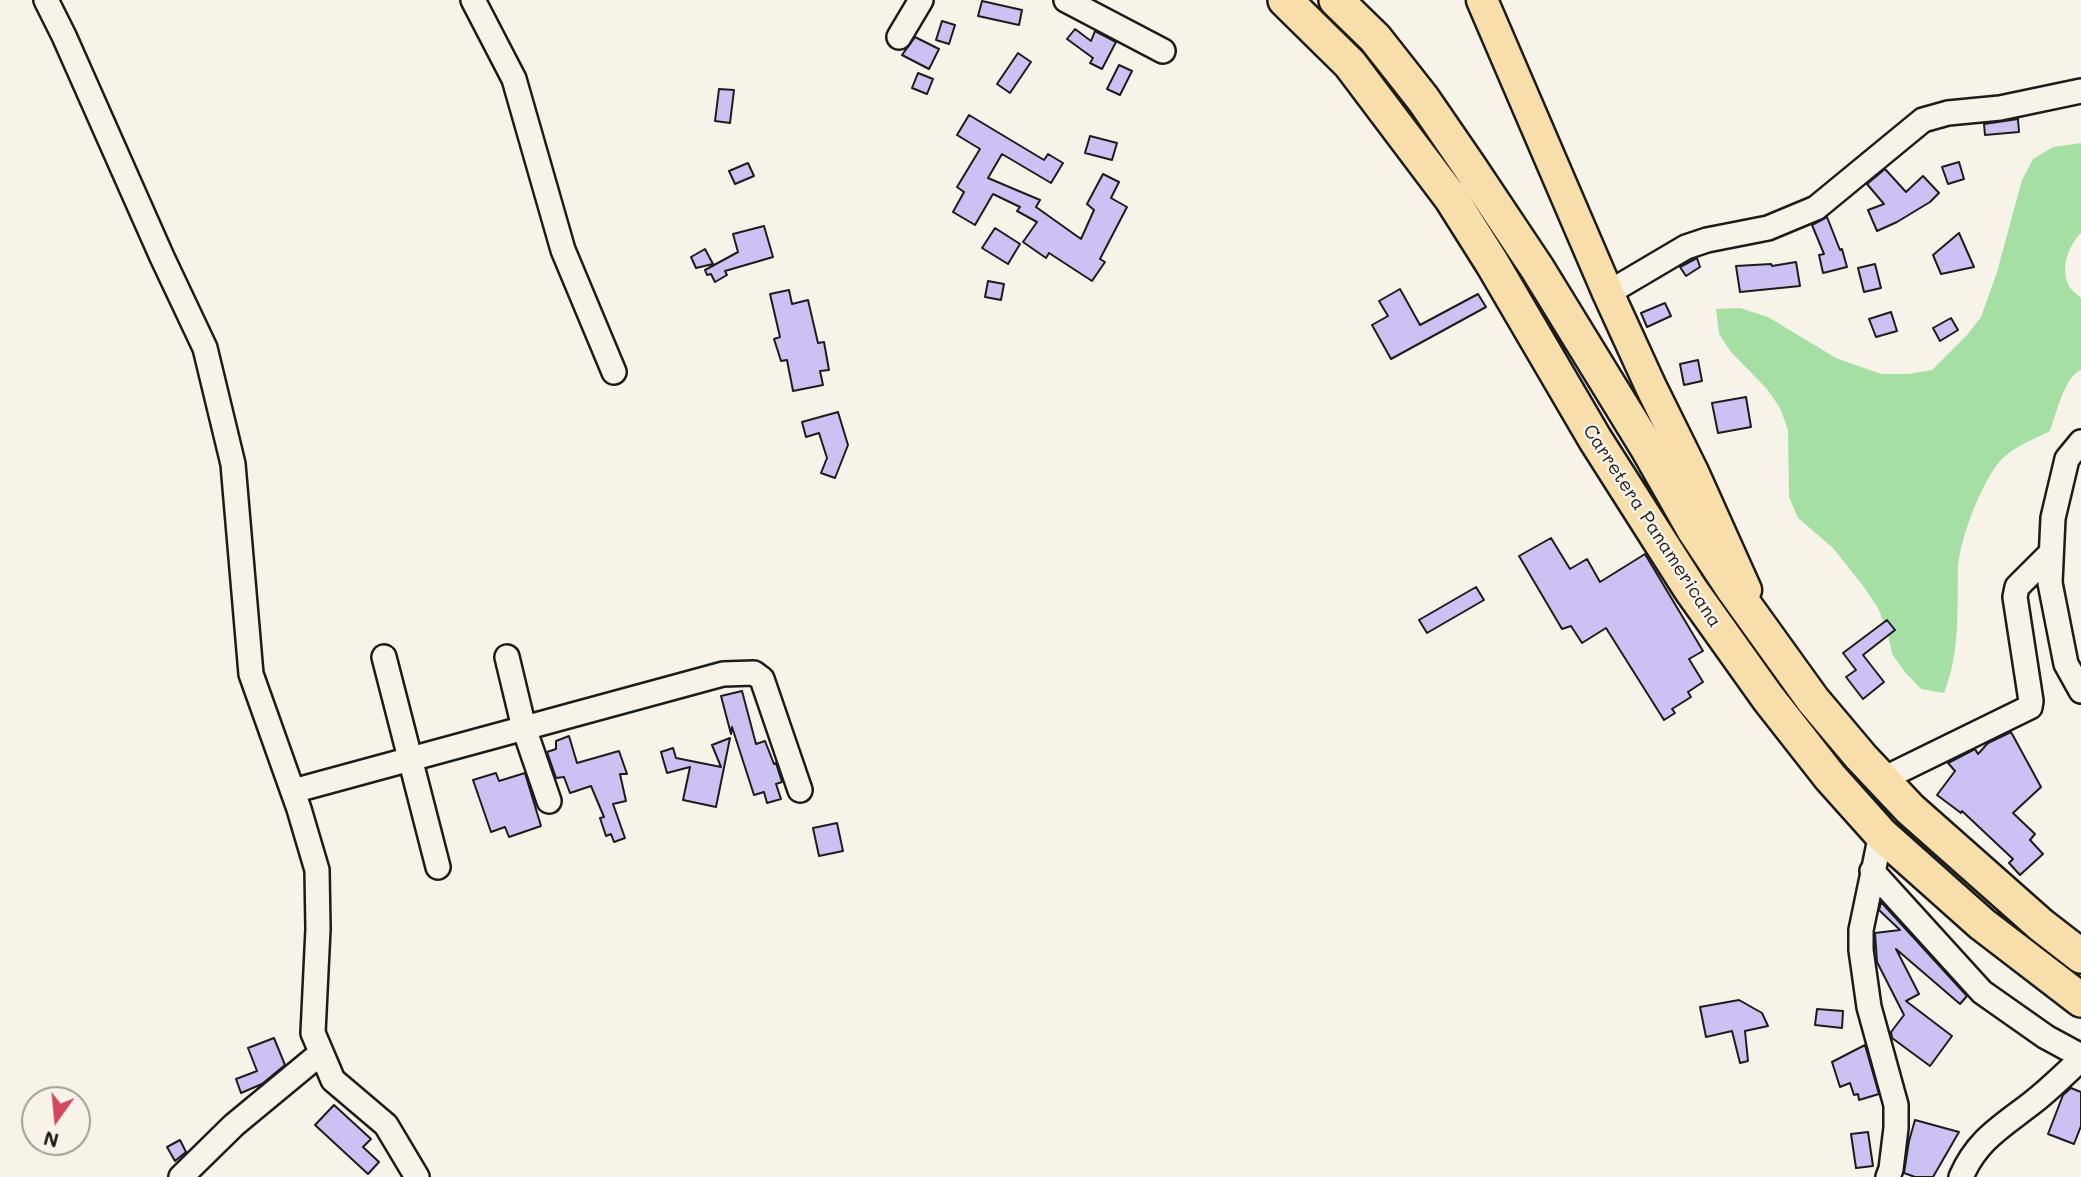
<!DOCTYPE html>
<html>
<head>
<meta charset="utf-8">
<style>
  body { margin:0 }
  #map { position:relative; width:2081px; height:1177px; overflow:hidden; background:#f7f3e8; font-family:Mali,sans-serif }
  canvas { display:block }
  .north { position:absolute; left:21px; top:1086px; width:70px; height:70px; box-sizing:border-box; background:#f7f3e8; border:2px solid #9f9d96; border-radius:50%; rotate:195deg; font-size:19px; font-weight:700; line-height:28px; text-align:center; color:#1c1c1c }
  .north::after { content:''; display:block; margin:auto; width:24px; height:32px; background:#d1495b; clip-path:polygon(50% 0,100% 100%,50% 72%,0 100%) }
</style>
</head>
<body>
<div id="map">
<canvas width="2081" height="1177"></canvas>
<div class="north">N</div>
</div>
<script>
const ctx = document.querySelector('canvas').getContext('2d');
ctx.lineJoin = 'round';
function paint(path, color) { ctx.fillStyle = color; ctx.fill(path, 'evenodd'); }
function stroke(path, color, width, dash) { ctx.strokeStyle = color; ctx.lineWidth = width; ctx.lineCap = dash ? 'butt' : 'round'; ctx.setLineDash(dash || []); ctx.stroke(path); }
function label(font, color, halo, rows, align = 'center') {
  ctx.font = font + ' Mali,sans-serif'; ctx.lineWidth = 5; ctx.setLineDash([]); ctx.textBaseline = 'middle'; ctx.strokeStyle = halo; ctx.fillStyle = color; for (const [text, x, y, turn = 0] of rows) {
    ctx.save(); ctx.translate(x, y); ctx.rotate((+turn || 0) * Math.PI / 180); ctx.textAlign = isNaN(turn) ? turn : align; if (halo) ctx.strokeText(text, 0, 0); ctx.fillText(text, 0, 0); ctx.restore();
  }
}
const green = new Path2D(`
  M 2081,143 L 2081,233 C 2068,246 2060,269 2069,286 C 2071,290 2078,295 2081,298 L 2081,370 C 2064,377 2056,415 2050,431 C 2034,439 2016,446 2003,458 C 1983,477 1958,543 1958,571 C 1957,614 1960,652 1944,693 L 1921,689 L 1905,672 L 1892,654 L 1887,630 L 1878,608 L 1864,587 L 1833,548 L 1798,518 L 1789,497 L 1788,430 L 1780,408 L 1767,389 L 1731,352 L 1719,334 L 1716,309 L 1740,308 L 1768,317 L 1836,358 L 1881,374 L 1908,374 L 1932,370 L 1967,335 L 1981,317 L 1997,272 L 2022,180 L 2033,159 L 2053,147 Z`);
const building = new Path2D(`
  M 982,1 L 1022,10 L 1019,25 L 978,16 Z
  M 942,21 L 955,25 L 949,44 L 936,40 Z
  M 1075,29 L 1091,41 L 1095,31 L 1116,42 L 1102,69 L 1090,63 L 1093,58 L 1067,39 Z
  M 915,37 L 939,49 L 929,69 L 902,55 Z
  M 1018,53 L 1031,62 L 1010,93 L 997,84 Z
  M 1119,65 L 1132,71 L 1120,95 L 1107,89 Z
  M 918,73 L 933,79 L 927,94 L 912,88 Z
  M 719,89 L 734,90 L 730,123 L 715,121 Z
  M 969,115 L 1044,160 L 1048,154 L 1063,163 L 1051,183 L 1002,154 L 988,178 L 1040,200 L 1036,207 L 1081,239 L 1094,210 L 1087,204 L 1103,174 L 1119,182 L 1111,198 L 1127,207 L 1100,259 L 1105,262 L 1092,281 L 1049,253 L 1046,258 L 1023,242 L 1037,222 L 1017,211 L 1020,207 L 993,194 L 975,225 L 953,212 L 964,192 L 957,187 L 980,149 L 957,135 Z
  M 2018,119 L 2019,132 L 1985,135 L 1984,124 Z
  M 1090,136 L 1117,143 L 1112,160 L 1085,153 Z
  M 1959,162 L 1964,179 L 1948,184 L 1942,167 Z
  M 748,163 L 754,176 L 735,184 L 729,171 Z
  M 1885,169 L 1906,192 L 1923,176 L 1939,193 L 1930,202 L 1897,222 L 1877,231 L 1868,210 L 1884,204 L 1867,184 Z
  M 1827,217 L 1840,250 L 1842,249 L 1847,267 L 1823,273 L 1819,255 L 1824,254 L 1812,225 Z
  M 764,226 L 773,257 L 725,271 L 727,275 L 715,282 L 711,274 L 707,275 L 705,270 L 738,252 L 733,234 Z
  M 995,228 L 1020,244 L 1008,264 L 982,248 Z
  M 1959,233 L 1974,267 L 1941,274 L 1933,255 Z
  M 705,249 L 713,264 L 696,268 L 691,257 Z
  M 1697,258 L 1700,267 L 1686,276 L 1680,267 Z
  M 1796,262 L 1800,286 L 1740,292 L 1736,266 L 1771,264 L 1772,266 Z
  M 1875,264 L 1881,288 L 1864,292 L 1858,268 Z
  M 988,281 L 1004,284 L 1001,300 L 985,297 Z
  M 1400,289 L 1420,325 L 1478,294 L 1486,307 L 1391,359 L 1372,325 L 1388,316 L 1379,301 Z
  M 789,290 L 792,304 L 808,300 L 818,343 L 824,342 L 829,370 L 820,371 L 823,385 L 793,391 L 787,360 L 781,361 L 774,339 L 780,337 L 770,294 Z
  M 1665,303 L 1671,316 L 1647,327 L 1641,313 Z
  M 1891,312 L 1897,331 L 1876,337 L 1869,319 Z
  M 1951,318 L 1958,330 L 1940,341 L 1933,328 Z
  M 1698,360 L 1702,381 L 1684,385 L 1680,364 Z
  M 1746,397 L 1751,427 L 1718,433 L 1712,403 Z
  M 838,412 L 848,445 L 835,478 L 821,473 L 827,458 L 819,433 L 806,437 L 802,422 Z
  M 1551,538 L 1570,569 L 1587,559 L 1600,582 L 1645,554 L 1703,651 L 1689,659 L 1703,682 L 1688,692 L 1691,697 L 1672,709 L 1675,713 L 1664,720 L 1606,628 L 1582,643 L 1571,626 L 1562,629 L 1519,556 Z
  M 1476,587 L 1484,600 L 1427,633 L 1419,620 Z
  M 1887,620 L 1895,630 L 1863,655 L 1884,682 L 1863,699 L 1846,677 L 1856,670 L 1843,653 Z
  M 742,691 L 756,744 L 765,741 L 774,764 L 776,763 L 782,782 L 776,784 L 781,799 L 767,803 L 764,792 L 754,795 L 732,727 L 731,734 L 721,696 Z
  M 2011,732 L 2041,787 L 2013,813 L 2035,834 L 2030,840 L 2043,854 L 2020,875 L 2009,863 L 2013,859 L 1962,811 L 1961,813 L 1937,795 L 1955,771 L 1948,763 L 1975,749 L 1978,754 L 1988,743 Z
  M 569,736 L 577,763 L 619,751 L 627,774 L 620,774 L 626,801 L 613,804 L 625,838 L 614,842 L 611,834 L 606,836 L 600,818 L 604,817 L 591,786 L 570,793 L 564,777 L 556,778 L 547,752 L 556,749 L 556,741 Z
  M 730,738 L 716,807 L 683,800 L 690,767 L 667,773 L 661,752 L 673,748 L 676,758 L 721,767 L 712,745 Z
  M 496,773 L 499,781 L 525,773 L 541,826 L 509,837 L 505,827 L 491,832 L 473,780 Z
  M 837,823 L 843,851 L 819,856 L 813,828 Z
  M 1881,902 L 1967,996 L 1960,1004 L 1896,949 L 1919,994 L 1906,1001 L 1952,1036 L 1930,1066 L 1892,1038 L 1891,1032 L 1904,1015 L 1877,962 L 1875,933 L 1900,930 L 1879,910 Z
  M 1739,1000 L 1762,1013 L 1768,1026 L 1745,1031 L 1748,1061 L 1740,1063 L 1732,1031 L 1706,1037 L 1700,1007 Z
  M 1817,1009 L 1843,1011 L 1842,1028 L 1815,1025 Z
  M 274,1038 L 285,1065 L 262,1084 L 241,1093 L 236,1079 L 257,1071 L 248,1048 Z
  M 1865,1045 L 1879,1094 L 1859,1100 L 1858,1094 L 1854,1095 L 1850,1083 L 1840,1087 L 1832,1062 Z
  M 2071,1088 L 2081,1092 L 2081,1126 L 2074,1144 L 2048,1134 L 2063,1095 Z
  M 334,1105 L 371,1139 L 363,1147 L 379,1162 L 368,1174 L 315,1125 Z
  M 1915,1120 L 1959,1132 L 1933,1177 L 1915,1177 L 1904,1173 L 1909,1141 Z
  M 1868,1132 L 1873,1166 L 1856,1168 L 1851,1134 Z
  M 180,1140 L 186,1152 L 175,1161 L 167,1147 Z`);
const minor = new Path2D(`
  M 46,0 L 64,36 L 162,257 L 205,348 L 233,464 L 251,674 L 299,809 L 317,870 L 318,929 L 313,1033 L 333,1080 L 386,1125 L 417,1177
  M 473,0 L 514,79 L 563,250 L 614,372
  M 1066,0 L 1163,51
  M 899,37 L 921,0
  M 1608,293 L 1686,247 L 1707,240 L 1768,228 L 1816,208 L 1923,120 L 1948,113 L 2000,108 L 2081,91
  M 2081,442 L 2067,459 L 2053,518 L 2050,583 L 2066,664 L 2081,691
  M 384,657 L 438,867
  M 507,657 L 524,728 L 549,801
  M 1883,779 L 2030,707 L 2031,701 L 2015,597 L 2017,587 L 2051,553
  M 293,791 L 723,674 L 754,673 L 762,679 L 800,790
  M 1881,834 L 1861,930 L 1861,950 L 1869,1007 L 1896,1105 L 1896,1128 L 1891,1169 L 1888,1177
  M 1872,871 L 1982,992 L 2046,1037 L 2081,1056
  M 181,1177 L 234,1125 L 321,1053
  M 1961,1177 C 1977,1140 2001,1127 2032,1103 C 2049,1090 2065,1074 2081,1059`);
const major = new Path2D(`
  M 1482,0 L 1608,293 L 1651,387 L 1693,472 L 1746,590`);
const highway = new Path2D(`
  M 1285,0 L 1350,64 L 1451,198 L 1492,263 L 1595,439 L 1691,590 L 1768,698 L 1830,777 L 1881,834 L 1982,924 L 2081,1000
  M 1336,0 L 1375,38 L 1423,99 L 1469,166 L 1537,268 L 1648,449 L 1694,530 L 1731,586 L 1813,700 L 1861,757 L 1910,809 L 2041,925 L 2081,956`);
const streetNames = [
  ["Carretera Panamericana",1652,526,57]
];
paint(green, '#a6dfa3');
paint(building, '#cdc0f2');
stroke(building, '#1c1c1c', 2);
stroke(minor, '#1c1c1c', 28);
stroke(major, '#1c1c1c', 35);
stroke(highway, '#1c1c1c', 38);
stroke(minor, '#f7f3e8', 23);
stroke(major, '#f8deab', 30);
stroke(highway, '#f8deab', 33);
label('19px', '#1c1c1c', '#f7f3e8', streetNames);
</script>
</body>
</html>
